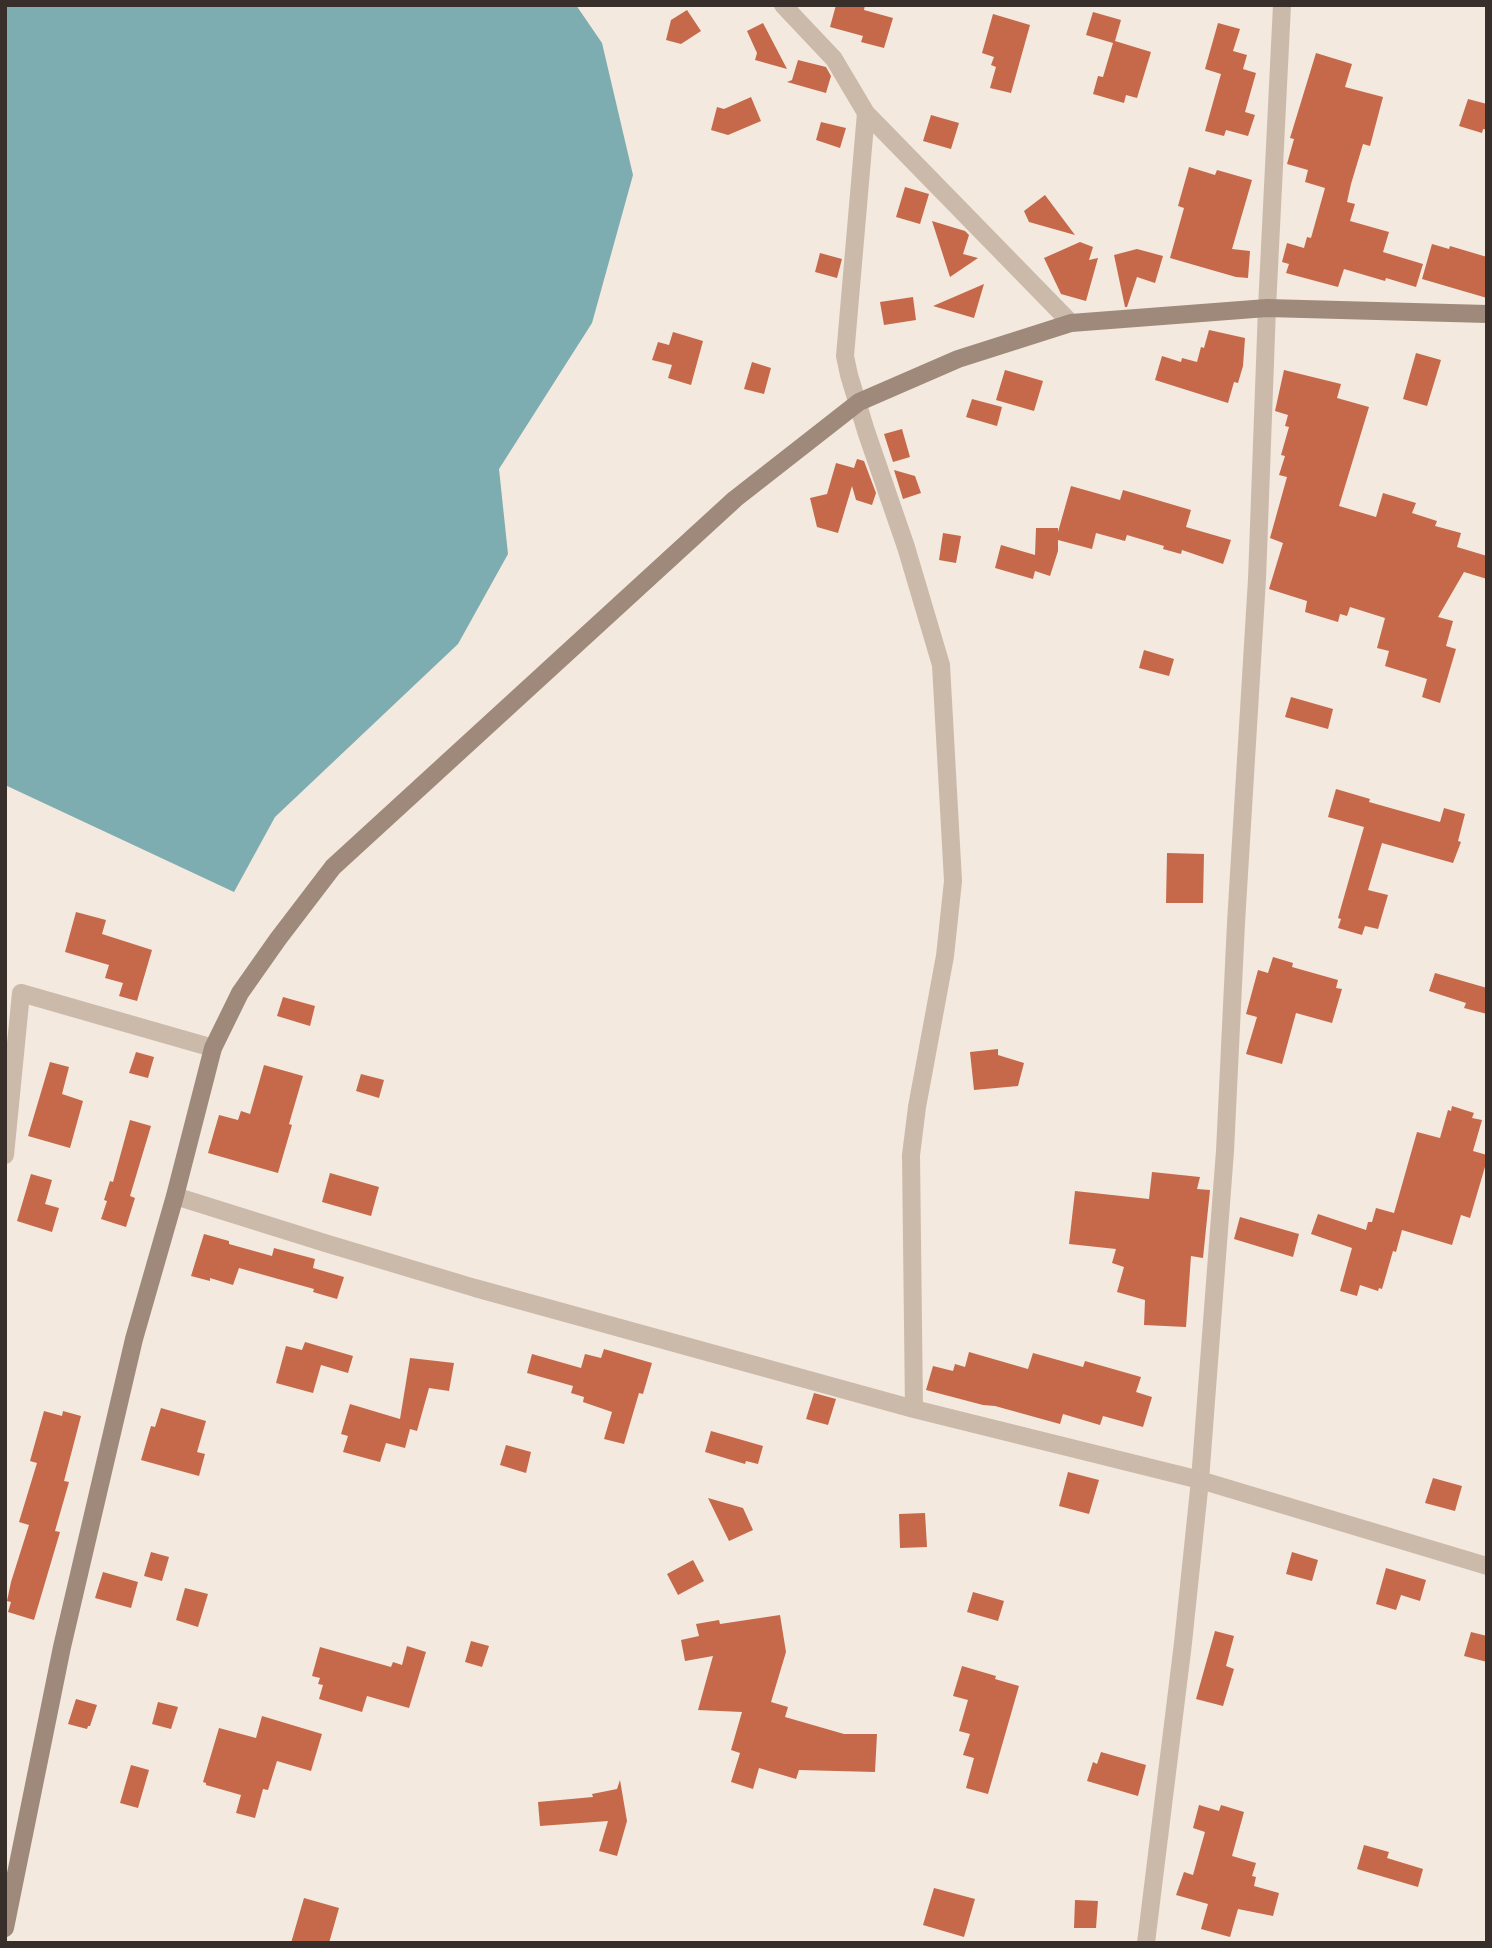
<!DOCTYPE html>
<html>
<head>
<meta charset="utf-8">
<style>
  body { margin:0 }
  #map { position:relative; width:1492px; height:1948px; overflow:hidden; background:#f3e9de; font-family:Karla,sans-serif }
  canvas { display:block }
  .frame { position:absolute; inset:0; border:7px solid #382e2a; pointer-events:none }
</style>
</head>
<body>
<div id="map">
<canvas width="1492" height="1948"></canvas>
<div class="frame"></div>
</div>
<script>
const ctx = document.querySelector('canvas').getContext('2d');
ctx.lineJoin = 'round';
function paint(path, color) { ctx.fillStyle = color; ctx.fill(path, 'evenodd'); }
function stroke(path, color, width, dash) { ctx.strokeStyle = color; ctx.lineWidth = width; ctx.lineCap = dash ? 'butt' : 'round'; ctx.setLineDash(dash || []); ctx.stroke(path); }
const water = new Path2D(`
  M 5,5 L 576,5 L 602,43 L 633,175 L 592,323 L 499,469 L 508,554 L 458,644 L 275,817 L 234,892 L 5,785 Z`);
const building = new Path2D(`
  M 836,5 L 865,5 L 864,10 L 893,18 L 884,48 L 861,42 L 863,36 L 830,27 Z
  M 687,10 L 701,31 L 681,44 L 666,40 L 671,20 Z
  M 1093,12 L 1121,20 L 1115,41 L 1151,52 L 1137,98 L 1126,95 L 1124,103 L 1093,94 L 1098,76 L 1103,77 L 1113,43 L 1086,35 Z
  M 993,14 L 1030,25 L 1011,93 L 990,88 L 996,67 L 991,65 L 994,57 L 982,53 Z
  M 763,23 L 787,69 L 755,60 L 757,53 L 747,31 Z
  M 1218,23 L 1240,29 L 1233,51 L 1247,55 L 1243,69 L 1256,73 L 1245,112 L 1255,115 L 1248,136 L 1226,130 L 1224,136 L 1205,131 L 1221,74 L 1205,69 Z
  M 1316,53 L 1352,64 L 1345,87 L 1383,97 L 1370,146 L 1363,144 L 1351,184 L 1347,202 L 1355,204 L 1350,221 L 1389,232 L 1383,252 L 1423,264 L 1416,287 L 1386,278 L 1385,281 L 1344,269 L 1338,287 L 1286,273 L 1289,264 L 1282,262 L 1287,243 L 1304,248 L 1307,237 L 1311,238 L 1325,188 L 1305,182 L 1308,170 L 1287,164 L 1294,139 L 1290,138 Z
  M 798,60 L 826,67 L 831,76 L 826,93 L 787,82 L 792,80 Z
  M 751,97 L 761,121 L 728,135 L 711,130 L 717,107 L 724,109 Z
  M 1468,99 L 1487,104 L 1487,130 L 1483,129 L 1482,133 L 1459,126 Z
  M 931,115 L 959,123 L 951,149 L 923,141 Z
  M 821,122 L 846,128 L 840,148 L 816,140 Z
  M 1189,167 L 1215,175 L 1217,170 L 1252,180 L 1232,249 L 1250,251 L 1248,278 L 1236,277 L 1170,258 L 1184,208 L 1178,206 Z
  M 905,187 L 929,194 L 920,224 L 896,217 Z
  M 1045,195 L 1075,235 L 1029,222 L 1024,211 Z
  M 932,221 L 965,231 L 969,235 L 963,254 L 978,258 L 950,277 Z
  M 1080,242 L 1093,247 L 1089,260 L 1098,258 L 1086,301 L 1061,294 L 1044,258 Z
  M 1432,244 L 1449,249 L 1450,246 L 1487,257 L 1487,298 L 1422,279 Z
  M 1137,249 L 1163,256 L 1155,283 L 1137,277 L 1127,307 L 1125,307 L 1114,255 Z
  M 820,253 L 842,259 L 837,278 L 815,272 Z
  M 984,284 L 974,318 L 933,306 Z
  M 913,297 L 916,320 L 884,325 L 880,302 Z
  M 1209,330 L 1245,338 L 1243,366 L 1238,383 L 1234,382 L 1228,403 L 1155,380 L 1162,356 L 1181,362 L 1182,358 L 1197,362 L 1201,347 L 1204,348 Z
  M 673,332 L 703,341 L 691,385 L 668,378 L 672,365 L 652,360 L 658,342 L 669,345 Z
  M 1416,353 L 1441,360 L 1427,406 L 1403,399 Z
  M 752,362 L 771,368 L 764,394 L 744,389 Z
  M 1005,370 L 1043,381 L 1034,411 L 996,400 Z
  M 1284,370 L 1341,384 L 1337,398 L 1369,407 L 1339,506 L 1376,517 L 1383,493 L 1416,503 L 1412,513 L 1437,521 L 1435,526 L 1461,533 L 1457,547 L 1487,556 L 1487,579 L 1464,572 L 1438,617 L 1453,621 L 1446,646 L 1456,649 L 1440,703 L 1422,697 L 1427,679 L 1385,666 L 1389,651 L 1377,648 L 1385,618 L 1350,607 L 1347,616 L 1340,614 L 1338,622 L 1305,612 L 1307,601 L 1269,589 L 1283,543 L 1270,538 L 1287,477 L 1279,475 L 1285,456 L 1281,455 L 1289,427 L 1285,426 L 1288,415 L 1275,411 Z
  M 972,399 L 1002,407 L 997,426 L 966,417 Z
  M 902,429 L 910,457 L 893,462 L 884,434 Z
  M 857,459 L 864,461 L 876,493 L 872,505 L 856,500 L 852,486 L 838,533 L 817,527 L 810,498 L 827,494 L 836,463 L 854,468 Z
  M 894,470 L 915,476 L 921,493 L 903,499 Z
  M 1071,486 L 1120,500 L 1123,490 L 1191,510 L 1186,527 L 1231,540 L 1223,564 L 1182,550 L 1181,554 L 1163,549 L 1164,546 L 1127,535 L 1125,541 L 1096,533 L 1092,549 L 1058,540 L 1058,551 L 1050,576 L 1035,571 L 1033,579 L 995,568 L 1001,545 L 1035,555 L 1036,528 L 1058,528 L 1058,532 Z
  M 943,533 L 961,536 L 956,563 L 939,560 Z
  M 1144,650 L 1174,659 L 1169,676 L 1139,668 Z
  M 1291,697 L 1333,709 L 1328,729 L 1285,717 Z
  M 1336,789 L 1370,799 L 1369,802 L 1440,822 L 1444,808 L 1465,814 L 1458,841 L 1461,842 L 1453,863 L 1382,843 L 1368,890 L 1388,895 L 1378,929 L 1365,926 L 1362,935 L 1338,928 L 1341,919 L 1338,918 L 1364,827 L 1328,817 Z
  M 1167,853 L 1204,854 L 1203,903 L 1166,903 Z
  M 76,912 L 106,920 L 102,934 L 152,950 L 137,1001 L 119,996 L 123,983 L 105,978 L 109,965 L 65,952 Z
  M 1273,957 L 1293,963 L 1292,967 L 1338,980 L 1336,988 L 1342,989 L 1332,1023 L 1296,1013 L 1282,1064 L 1246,1054 L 1257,1017 L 1246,1014 L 1258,970 L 1268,973 Z
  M 1435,973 L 1487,988 L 1487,1014 L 1464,1008 L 1466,1003 L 1429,991 Z
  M 283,997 L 315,1006 L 310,1026 L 277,1016 Z
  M 998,1049 L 998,1055 L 1024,1063 L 1018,1086 L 974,1090 L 970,1052 Z
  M 136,1052 L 154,1057 L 148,1078 L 129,1073 Z
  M 50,1062 L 69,1067 L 62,1094 L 83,1101 L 70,1148 L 28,1136 Z
  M 264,1065 L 303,1076 L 289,1124 L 292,1125 L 278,1173 L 208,1153 L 219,1115 L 238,1120 L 241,1111 L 250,1114 Z
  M 361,1074 L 384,1080 L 379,1098 L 356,1091 Z
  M 1452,1106 L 1474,1113 L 1472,1118 L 1482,1120 L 1473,1151 L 1487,1155 L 1487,1160 L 1470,1218 L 1461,1215 L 1452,1245 L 1402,1230 L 1396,1252 L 1393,1251 L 1382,1289 L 1379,1288 L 1378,1291 L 1360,1285 L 1357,1296 L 1340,1291 L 1352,1248 L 1311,1234 L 1318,1214 L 1366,1230 L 1368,1222 L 1372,1222 L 1376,1208 L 1394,1213 L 1417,1132 L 1440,1138 L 1448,1110 L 1451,1111 Z
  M 130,1120 L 151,1126 L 130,1196 L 135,1198 L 126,1227 L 101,1219 L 107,1201 L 104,1200 L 110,1181 L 113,1182 Z
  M 1152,1172 L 1200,1177 L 1197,1189 L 1210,1190 L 1203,1258 L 1191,1256 L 1186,1327 L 1144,1325 L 1145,1300 L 1117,1292 L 1124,1267 L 1112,1263 L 1116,1249 L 1069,1244 L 1075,1191 L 1149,1199 Z
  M 330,1173 L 379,1187 L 371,1216 L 322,1202 Z
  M 31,1174 L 52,1180 L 45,1204 L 59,1208 L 52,1232 L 17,1221 Z
  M 1240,1217 L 1299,1234 L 1293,1257 L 1234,1239 Z
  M 204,1234 L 229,1241 L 229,1244 L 272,1256 L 274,1248 L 315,1259 L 313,1268 L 344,1277 L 337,1299 L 313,1292 L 314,1289 L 239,1268 L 233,1285 L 210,1278 L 210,1281 L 191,1276 Z
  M 305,1342 L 353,1356 L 348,1373 L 321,1365 L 313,1393 L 276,1383 L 286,1346 L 302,1350 Z
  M 604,1349 L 652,1363 L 643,1394 L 639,1393 L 624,1444 L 604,1439 L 612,1412 L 583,1402 L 584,1397 L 571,1393 L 573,1386 L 527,1373 L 532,1354 L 581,1368 L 585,1354 L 601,1358 Z
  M 969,1352 L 1028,1369 L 1033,1353 L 1083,1367 L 1085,1361 L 1141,1377 L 1136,1392 L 1152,1397 L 1143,1427 L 1103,1416 L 1100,1425 L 1063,1414 L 1060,1424 L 995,1406 L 983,1405 L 926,1390 L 933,1366 L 953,1371 L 955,1364 L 965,1367 Z
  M 410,1358 L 454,1363 L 449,1391 L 429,1388 L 417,1431 L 410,1429 L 405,1448 L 386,1443 L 380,1462 L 343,1452 L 348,1436 L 341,1434 L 350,1404 L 400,1419 Z
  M 814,1393 L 836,1399 L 828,1425 L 806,1419 Z
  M 161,1408 L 206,1421 L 197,1452 L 205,1454 L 199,1476 L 141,1460 L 151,1426 L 155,1427 Z
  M 44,1411 L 62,1416 L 63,1411 L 81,1416 L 64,1481 L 69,1482 L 55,1531 L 60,1532 L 34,1620 L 8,1612 L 11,1602 L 7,1601 L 11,1582 L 29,1525 L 19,1522 L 37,1463 L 30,1461 Z
  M 711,1431 L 763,1446 L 758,1464 L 746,1461 L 745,1464 L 705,1452 Z
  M 506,1445 L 531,1452 L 526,1473 L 500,1465 Z
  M 1068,1472 L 1099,1480 L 1089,1514 L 1059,1506 Z
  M 1433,1478 L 1462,1486 L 1455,1511 L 1425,1503 Z
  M 708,1498 L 743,1508 L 753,1530 L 729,1541 Z
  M 925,1513 L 927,1547 L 900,1548 L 899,1514 Z
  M 151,1552 L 169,1557 L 162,1581 L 144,1576 Z
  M 1292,1552 L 1318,1560 L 1312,1581 L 1286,1574 Z
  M 693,1560 L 704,1581 L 678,1595 L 667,1574 Z
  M 1386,1568 L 1426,1580 L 1420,1601 L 1401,1595 L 1396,1610 L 1376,1604 Z
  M 103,1572 L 138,1582 L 131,1608 L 95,1598 Z
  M 185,1588 L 208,1594 L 198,1627 L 176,1620 Z
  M 973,1592 L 1004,1601 L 998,1621 L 967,1612 Z
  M 780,1615 L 786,1652 L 771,1702 L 788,1707 L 785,1717 L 844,1734 L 877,1734 L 875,1772 L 799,1770 L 796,1779 L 759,1768 L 753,1789 L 731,1782 L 740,1753 L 731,1750 L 742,1712 L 698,1710 L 713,1656 L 685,1661 L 681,1640 L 699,1636 L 696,1624 L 719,1620 L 720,1624 Z
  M 1215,1631 L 1234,1636 L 1226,1666 L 1234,1669 L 1223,1706 L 1196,1699 Z
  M 1471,1632 L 1487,1636 L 1487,1662 L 1464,1656 Z
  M 471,1641 L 489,1646 L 482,1667 L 465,1662 Z
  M 407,1646 L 426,1652 L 409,1708 L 367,1696 L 362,1712 L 319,1699 L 323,1685 L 318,1684 L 320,1678 L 312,1676 L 320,1647 L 391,1667 L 393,1662 L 402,1665 Z
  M 962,1666 L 996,1676 L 995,1679 L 1019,1686 L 988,1794 L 966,1788 L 974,1758 L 963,1755 L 970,1734 L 959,1731 L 968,1700 L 953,1696 Z
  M 76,1699 L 97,1705 L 90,1726 L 88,1726 L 87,1729 L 68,1724 Z
  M 158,1702 L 178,1707 L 171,1729 L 152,1724 Z
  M 262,1716 L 322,1734 L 311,1771 L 277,1761 L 268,1790 L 263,1789 L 255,1818 L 236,1813 L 241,1795 L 206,1785 L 206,1783 L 203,1782 L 219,1728 L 256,1738 Z
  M 1101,1752 L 1146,1765 L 1138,1796 L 1087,1781 L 1093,1762 L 1097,1764 Z
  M 131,1765 L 149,1770 L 138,1808 L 120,1803 Z
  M 620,1780 L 627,1821 L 617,1856 L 599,1851 L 608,1821 L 540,1826 L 538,1802 L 593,1797 L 592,1794 L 617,1789 Z
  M 1199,1805 L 1219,1811 L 1221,1805 L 1244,1812 L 1232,1856 L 1256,1863 L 1252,1876 L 1256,1877 L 1254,1886 L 1279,1893 L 1273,1916 L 1238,1909 L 1230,1937 L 1201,1929 L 1208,1904 L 1176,1895 L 1184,1872 L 1193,1875 L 1205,1832 L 1193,1828 Z
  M 1364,1845 L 1389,1852 L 1387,1858 L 1423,1869 L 1418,1887 L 1357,1869 Z
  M 934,1888 L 975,1899 L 964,1937 L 923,1925 Z
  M 304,1898 L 339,1908 L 329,1943 L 291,1943 Z
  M 1075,1900 L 1098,1901 L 1096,1928 L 1074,1928 Z`);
const minor = new Path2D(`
  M 783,5 L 834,59 L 866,113 L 1071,323
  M 866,113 L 845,356 L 849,375 L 866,431 L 906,547 L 941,665 L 953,881 L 945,956 L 917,1107 L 911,1155 L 914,1409
  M 5,1155 L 21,993 L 213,1048
  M 175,1196 L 325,1243 L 475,1288 L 914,1409 L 1200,1480 L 1487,1566
  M 1146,1943 L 1183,1643 L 1200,1480 L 1225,1151 L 1236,923 L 1257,579 L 1267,308 L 1282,5`);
const secondary = new Path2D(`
  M 5,1928 L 62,1647 L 134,1339 L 175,1196 L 213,1048 L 240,993 L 278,939 L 333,867 L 735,499 L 859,402 L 958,359 L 1071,323 L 1267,308 L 1487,314`);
paint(water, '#7dadb0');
paint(building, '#c5694a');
stroke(minor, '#cbbaaa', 18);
stroke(secondary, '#9f897b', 18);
</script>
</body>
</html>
